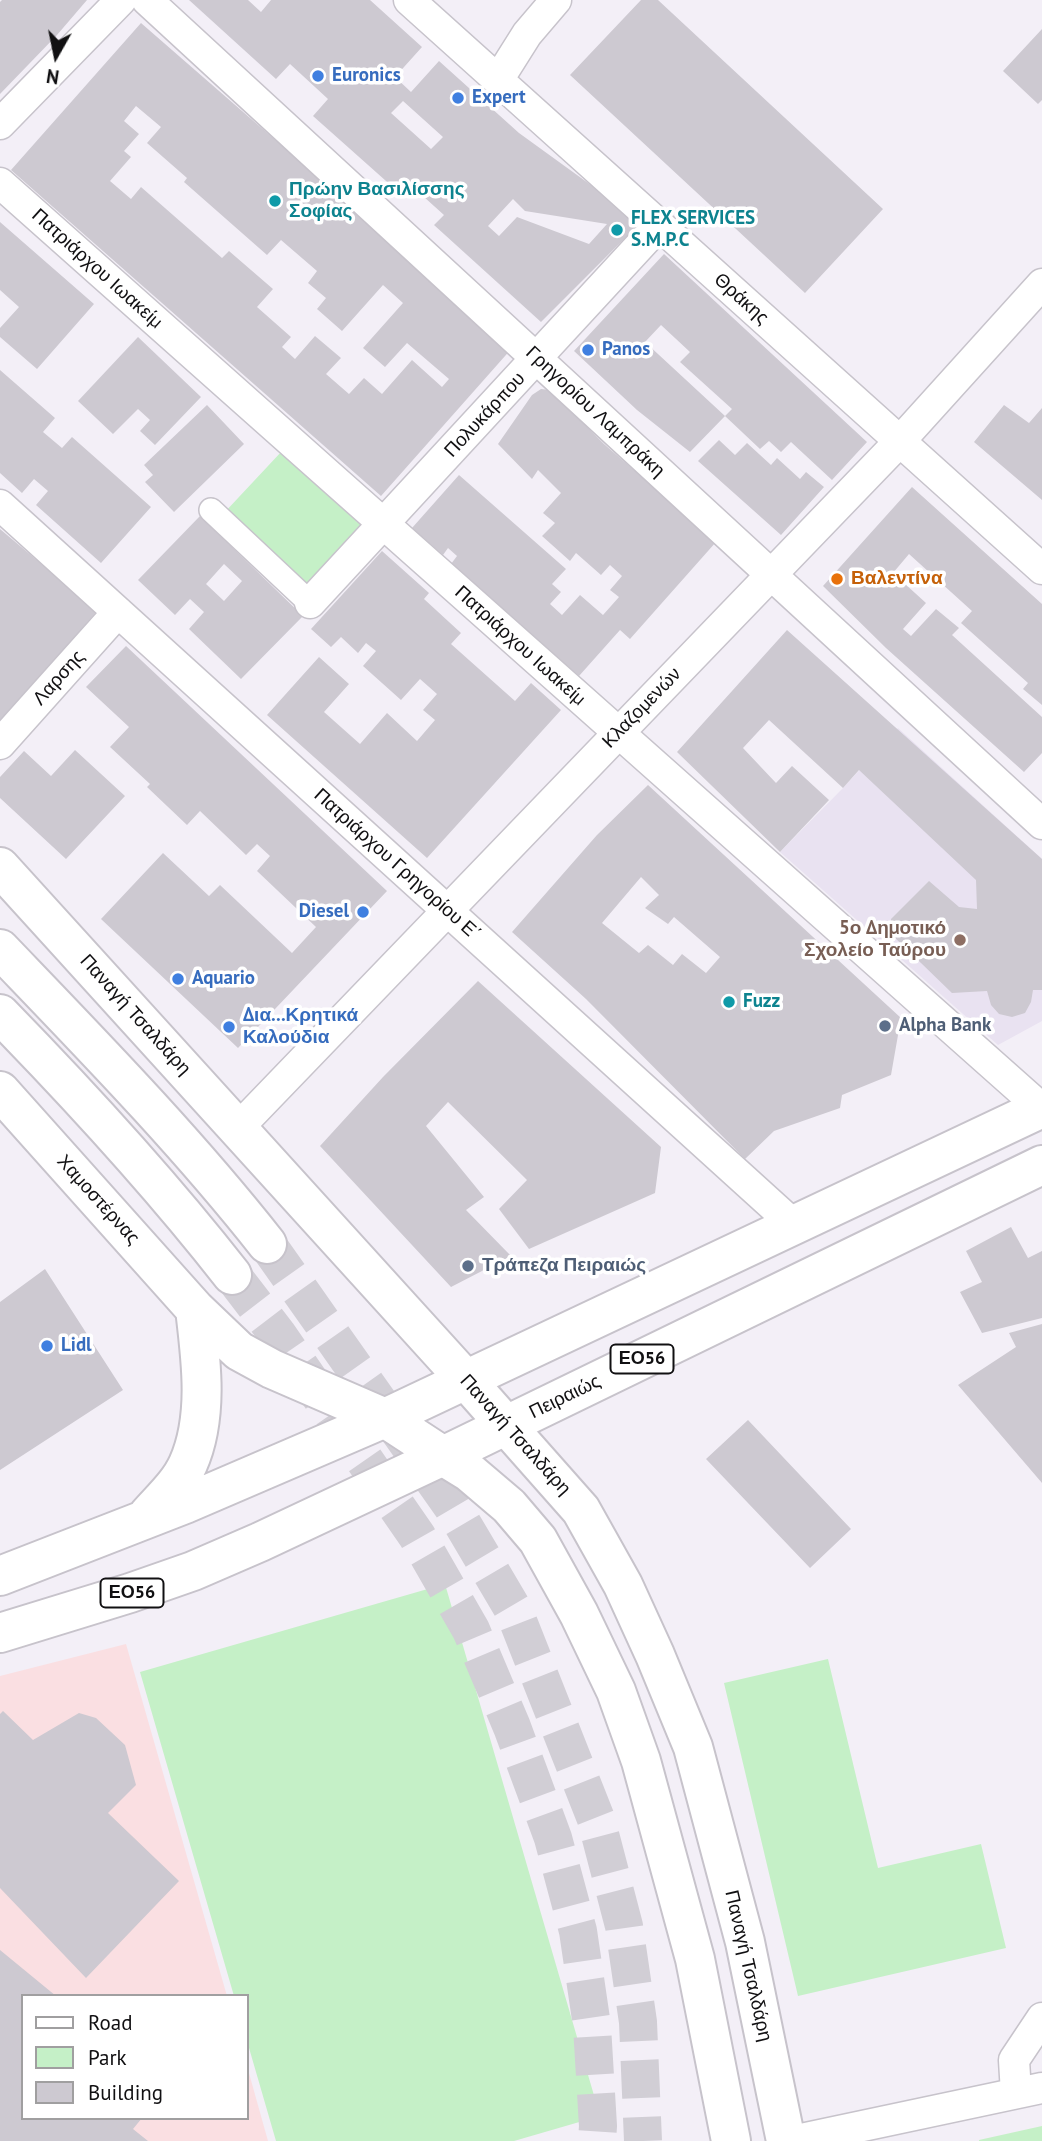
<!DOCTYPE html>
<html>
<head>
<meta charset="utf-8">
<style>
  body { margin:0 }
  #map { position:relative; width:1042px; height:2141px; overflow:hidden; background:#f3eff7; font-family:"PT Sans",sans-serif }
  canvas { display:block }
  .legend { position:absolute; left:21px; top:1994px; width:228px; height:126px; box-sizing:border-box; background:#fff; border:2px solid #a09fa0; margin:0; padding:9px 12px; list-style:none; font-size:21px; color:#111012 }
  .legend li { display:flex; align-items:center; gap:14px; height:35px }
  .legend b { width:35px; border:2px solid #a09fa0 }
  .north { position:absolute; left:21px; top:21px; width:70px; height:70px; -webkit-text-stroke:5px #fff; paint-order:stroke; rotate:189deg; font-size:19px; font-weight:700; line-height:28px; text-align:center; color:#111012 }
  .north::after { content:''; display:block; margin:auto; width:24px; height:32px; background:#111012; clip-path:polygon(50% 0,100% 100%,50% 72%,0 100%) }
</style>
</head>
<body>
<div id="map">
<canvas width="1042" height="2141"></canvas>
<ul class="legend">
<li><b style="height:9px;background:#fff"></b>Road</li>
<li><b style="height:19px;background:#c5f0c7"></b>Park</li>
<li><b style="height:19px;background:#cdc9d1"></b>Building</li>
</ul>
<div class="north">N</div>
</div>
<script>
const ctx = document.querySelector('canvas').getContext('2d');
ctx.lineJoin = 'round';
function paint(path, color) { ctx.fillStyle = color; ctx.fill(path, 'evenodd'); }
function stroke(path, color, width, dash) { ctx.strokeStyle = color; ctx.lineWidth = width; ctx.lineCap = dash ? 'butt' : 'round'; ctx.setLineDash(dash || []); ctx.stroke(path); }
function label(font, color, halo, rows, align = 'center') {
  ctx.font = font + ' "PT Sans",sans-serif'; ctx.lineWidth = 7; ctx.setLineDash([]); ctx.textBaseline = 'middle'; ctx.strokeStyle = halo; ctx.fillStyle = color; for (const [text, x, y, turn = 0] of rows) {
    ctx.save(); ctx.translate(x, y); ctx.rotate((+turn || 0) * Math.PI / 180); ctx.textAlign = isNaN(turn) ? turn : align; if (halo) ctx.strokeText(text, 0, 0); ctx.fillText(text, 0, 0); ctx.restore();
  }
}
const commercial = new Path2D(`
  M 126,1644 L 227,1996 L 23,1996 L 23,2118 L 247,2118 L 247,2066 L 268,2141 L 0,2141 L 0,1676 Z`);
const built = new Path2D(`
  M 898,728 L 1042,859 L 1042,1021 L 998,1045 L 780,852 L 843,788 Z`);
const green = new Path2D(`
  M 282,451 L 364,528 L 307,589 L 224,513 Z
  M 445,1584 L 600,2116 L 514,2141 L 276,2141 L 247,2041 L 247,1996 L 234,1996 L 140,1672 Z
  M 828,1659 L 878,1868 L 981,1844 L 1006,1948 L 798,1996 L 724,1683 Z
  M 1042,2126 L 1042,2141 L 979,2141 L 979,2140 Z`);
const building = new Path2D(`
  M 2,0 L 87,0 L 57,35 L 0,94 L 0,2 Z
  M 189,0 L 248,0 L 261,12 L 271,0 L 370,0 L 422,47 L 395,77 L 411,92 L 439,61 L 519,133 L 624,209 L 640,223 L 541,322 L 434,225 L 444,215 L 404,179 L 395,189 L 313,116 L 328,99 L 290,64 L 276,79 ZM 403,101 L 443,137 L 431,149 L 391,113 ZM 513,199 L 525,211 L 607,224 L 589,244 L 517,217 L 499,236 L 488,226 Z
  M 641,0 L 658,0 L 883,209 L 805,293 L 570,75 Z
  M 141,23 L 513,347 L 381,496 L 11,170 ZM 136,106 L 161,127 L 147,143 L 187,178 L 184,182 L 267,255 L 281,240 L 317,271 L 308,283 L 326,298 L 317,309 L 342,331 L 383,285 L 403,303 L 363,348 L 385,367 L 407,343 L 449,379 L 442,387 L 412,360 L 382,394 L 364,378 L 349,394 L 326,374 L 341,358 L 315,336 L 295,359 L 282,347 L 291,337 L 257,307 L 273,289 L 229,251 L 222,258 L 141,187 L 131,199 L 110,181 L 131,157 L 124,151 L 139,134 L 124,121 Z
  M 1042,29 L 1042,100 L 1038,104 L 1003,71 Z
  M 0,222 L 94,304 L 37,369 L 0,337 L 0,328 L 19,307 L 0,290 Z
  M 664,254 L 867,442 L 832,480 L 791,442 L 781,452 L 769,441 L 760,449 L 725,416 L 732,409 L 680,362 L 690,352 L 661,325 L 645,342 L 725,416 L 690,452 L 637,410 L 574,351 Z
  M 138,337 L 201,397 L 155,445 L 140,431 L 150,420 L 138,409 L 113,434 L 78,401 Z
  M 0,370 L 55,418 L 43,432 L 62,448 L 72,437 L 151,507 L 101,563 L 36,505 L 48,491 L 34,479 L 22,493 L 0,473 Z
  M 541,389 L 550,390 L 604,444 L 716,542 L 630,639 L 620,630 L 579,676 L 451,564 L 457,556 L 448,548 L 443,555 L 412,528 L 459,475 L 566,569 L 552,584 L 561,592 L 550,604 L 562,615 L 580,595 L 603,615 L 619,597 L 610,590 L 622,576 L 610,565 L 601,575 L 576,553 L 570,561 L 542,536 L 555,523 L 543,513 L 561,493 L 538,470 L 532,479 L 498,444 L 532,395 Z
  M 207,405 L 244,444 L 174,512 L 145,482 L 153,475 L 144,465 Z
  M 1004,405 L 1029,423 L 1042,408 L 1042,500 L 974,442 Z
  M 719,440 L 735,455 L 747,443 L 771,465 L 777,458 L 800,479 L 806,472 L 824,487 L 781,535 L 698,461 Z
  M 912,487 L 1042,604 L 1042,705 L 1023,689 L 1028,683 L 961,623 L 972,611 L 909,554 L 893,573 L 926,603 L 903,629 L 911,636 L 936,609 L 959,628 L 952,635 L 1042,717 L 1042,753 L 1024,772 L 886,648 L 823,586 Z
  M 200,516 L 303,616 L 241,679 L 189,629 L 204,612 L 190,599 L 175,615 L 138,580 ZM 224,564 L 242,581 L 224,601 L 206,584 Z
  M 0,529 L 97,611 L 0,724 Z
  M 382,551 L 429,593 L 424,599 L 461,633 L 451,644 L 515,701 L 531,683 L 561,710 L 427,858 L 267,715 L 319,657 L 349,684 L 324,712 L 360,744 L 387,713 L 417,741 L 435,720 L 423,710 L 437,694 L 420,679 L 401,700 L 363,666 L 376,651 L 366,643 L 358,653 L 341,637 L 331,647 L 311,629 Z
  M 787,630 L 1042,859 L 1042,990 L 1033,990 L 1031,1002 L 1025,1013 L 1012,1017 L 999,1014 L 991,1005 L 987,991 L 952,993 L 890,933 L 891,919 L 929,881 L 959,907 L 977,909 L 976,880 L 859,770 L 843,788 L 769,720 L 743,748 L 776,783 L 792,766 L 829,800 L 780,852 L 677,752 Z
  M 126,646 L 387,891 L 238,1048 L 101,919 L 163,853 L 209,896 L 220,885 L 292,953 L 316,927 L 257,871 L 270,856 L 257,844 L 246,855 L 200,811 L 187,825 L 147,787 L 150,784 L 110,747 L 129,727 L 86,687 Z
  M 75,750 L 125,796 L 66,859 L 0,798 L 0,777 L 24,751 L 51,776 Z
  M 648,785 L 901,1018 L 891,1075 L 842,1095 L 840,1108 L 774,1131 L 745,1159 L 586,999 L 512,932 L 597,835 ZM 641,877 L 659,895 L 645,908 L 668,924 L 674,917 L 720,957 L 706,973 L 682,954 L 673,965 L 648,945 L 639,953 L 602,923 Z
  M 478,981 L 661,1147 L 655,1193 L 529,1249 L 499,1209 L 527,1180 L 448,1102 L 426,1126 L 484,1197 L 466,1210 L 511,1256 L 451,1287 L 320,1146 L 383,1077 Z
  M 1011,1227 L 1028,1258 L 1042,1251 L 1042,1318 L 982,1333 L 960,1292 L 982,1282 L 966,1251 Z
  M 45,1269 L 123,1390 L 0,1470 L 0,1302 Z
  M 1042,1324 L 1042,1483 L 958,1385 L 1016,1347 L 1009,1333 Z
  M 748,1420 L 851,1529 L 810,1568 L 706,1459 Z
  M 3,1711 L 33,1740 L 79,1713 L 96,1718 L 125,1745 L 136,1785 L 108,1813 L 179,1881 L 86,1978 L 0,1888 L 0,1714 Z
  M 0,1950 L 56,1996 L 23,1996 L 23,2118 L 142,2118 L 133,2129 L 148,2141 L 0,2141 Z`);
const secondaryTunnel = new Path2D(`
  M 267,1244 L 452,1506 L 514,1611 L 596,1819 L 624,1926 L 638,2022 L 643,2141
  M 232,1275 L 278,1335 L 417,1536 L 471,1630 L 512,1727 L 553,1838 L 578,1931 L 592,2026 L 598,2126 L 597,2141`);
const pedestrian = new Path2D(`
  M 211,510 L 310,603`);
const minor = new Path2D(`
  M 147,0 L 1042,824
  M 409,0 L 1042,569
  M 498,80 L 527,34 L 556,0
  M 0,124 L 121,0
  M 0,183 L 1041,1108
  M 0,505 L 794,1225
  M 310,603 L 659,225
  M 0,744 L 118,612
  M 238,1128 L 900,441 L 1042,284
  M 1016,2093 L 1014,2060 L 1042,2018
  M 792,2141 L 1042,2088`);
const tertiary = new Path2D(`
  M 466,1380 L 581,1510 L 623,1585 L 655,1655 L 693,1747 L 745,1942 L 786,2141
  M 443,1456 L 469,1472 L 509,1506 L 538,1540 L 579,1614 L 616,1691 L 641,1761 L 695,1959 L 731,2141`);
const secondary = new Path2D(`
  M 0,949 C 92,1045 185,1140 267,1244
  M 0,1014 C 81,1097 160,1183 232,1275`);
const primary = new Path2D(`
  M 0,867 L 466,1380
  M 0,1091 L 195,1309 L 239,1351 L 272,1369 L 385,1418 L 443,1456
  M 148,1515 C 162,1499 179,1484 188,1464 C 209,1417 201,1359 195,1309
  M 0,1576 L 185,1504 L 385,1418 L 1042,1108
  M 0,1633 L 130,1593 L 193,1571 L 260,1542 L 443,1456 L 1042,1165`);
const markers = [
  [318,76,7,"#3f7fe0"],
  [458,98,7,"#3f7fe0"],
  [275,201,7,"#0f9aa8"],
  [617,230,7,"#0f9aa8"],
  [588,350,7,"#3f7fe0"],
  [837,579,7,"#e8710a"],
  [363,912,7,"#3f7fe0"],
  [960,940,7,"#8d6e63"],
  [178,979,7,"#3f7fe0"],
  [729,1002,7,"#0f9aa8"],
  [885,1026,7,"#5c6f8a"],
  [229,1027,7,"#3f7fe0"],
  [468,1266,7,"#5c6f8a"],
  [47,1346,7,"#3f7fe0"]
];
const shields = [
  [642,1359,63],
  [132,1593,63]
];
const shieldNames = [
  ["ΕΟ56",642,1359],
  ["ΕΟ56",132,1593]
];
const shopNames = [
  ["Euronics",332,76],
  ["Expert",472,98],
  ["Panos",602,350],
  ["Diesel",349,912,"right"],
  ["Aquario",192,979],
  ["Δια...Κρητικά",243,1016],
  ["Καλούδια",243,1038],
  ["Lidl",61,1346]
];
const cultureNames = [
  ["Πρώην Βασιλίσσης",289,190],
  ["Σοφίας",289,212],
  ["FLEX SERVICES",631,219],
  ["S.M.P.C",631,241],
  ["Fuzz",743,1002]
];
const streetNames = [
  ["Πατριάρχου Ιωακείμ",97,269,42],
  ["Θράκης",741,299,42],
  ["Γρηγορίου Λαμπράκη",595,412,43],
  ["Πολυκάρπου",485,415,-47],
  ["Πατριάρχου Ιωακείμ",520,646,42],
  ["Λαρσης",59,678,-48],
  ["Κλαζομενών",642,708,-46],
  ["Πατριάρχου Γρηγορίου Ε΄",397,865,42],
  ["Παναγή Τσαλδάρη",135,1015,48],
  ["Χαμοστέρνας",98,1200,48],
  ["Πειραιώς",565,1397,-26],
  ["Παναγή Τσαλδάρη",515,1435,48],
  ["Παναγή Τσαλδάρη",748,1966,77]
];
const foodNames = [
  ["Βαλεντίνα",851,579]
];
const educationNames = [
  ["5ο Δημοτικό",946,929],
  ["Σχολείο Ταύρου",946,951]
];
const serviceNames = [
  ["Alpha Bank",899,1026],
  ["Τράπεζα Πειραιώς",482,1266]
];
paint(commercial, '#fadfe2');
paint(built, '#e9e2f1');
paint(green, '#c5f0c7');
paint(building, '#cdc9d1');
stroke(secondaryTunnel, '#d1ced5', 38, [38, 19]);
stroke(pedestrian, '#c7c3cb', 26);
stroke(minor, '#c7c3cb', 33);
stroke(tertiary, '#c7c3cb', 42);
stroke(secondary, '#c7c3cb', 42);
stroke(primary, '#c7c3cb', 42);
stroke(pedestrian, '#fff', 23);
stroke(minor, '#fff', 30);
stroke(tertiary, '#fff', 38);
stroke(secondary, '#fff', 38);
stroke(primary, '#fff', 38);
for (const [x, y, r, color] of markers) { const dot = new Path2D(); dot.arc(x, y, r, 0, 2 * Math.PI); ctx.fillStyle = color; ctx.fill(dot); stroke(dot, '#fff', 2.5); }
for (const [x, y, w] of shields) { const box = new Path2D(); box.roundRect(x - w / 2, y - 14.5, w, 29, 5); ctx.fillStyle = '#fff'; ctx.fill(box); stroke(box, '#111012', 2); }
label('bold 18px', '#111012', null, shieldNames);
label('bold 19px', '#366cbe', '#fff', shopNames, 'left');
label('bold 19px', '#0d838f', '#fff', cultureNames, 'left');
label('19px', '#111012', '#fff', streetNames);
label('bold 19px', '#c56008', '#fff', foodNames, 'left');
label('bold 19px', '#785e54', '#fff', educationNames, 'right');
label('bold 19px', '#4e5e75', '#fff', serviceNames, 'left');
</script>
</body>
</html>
